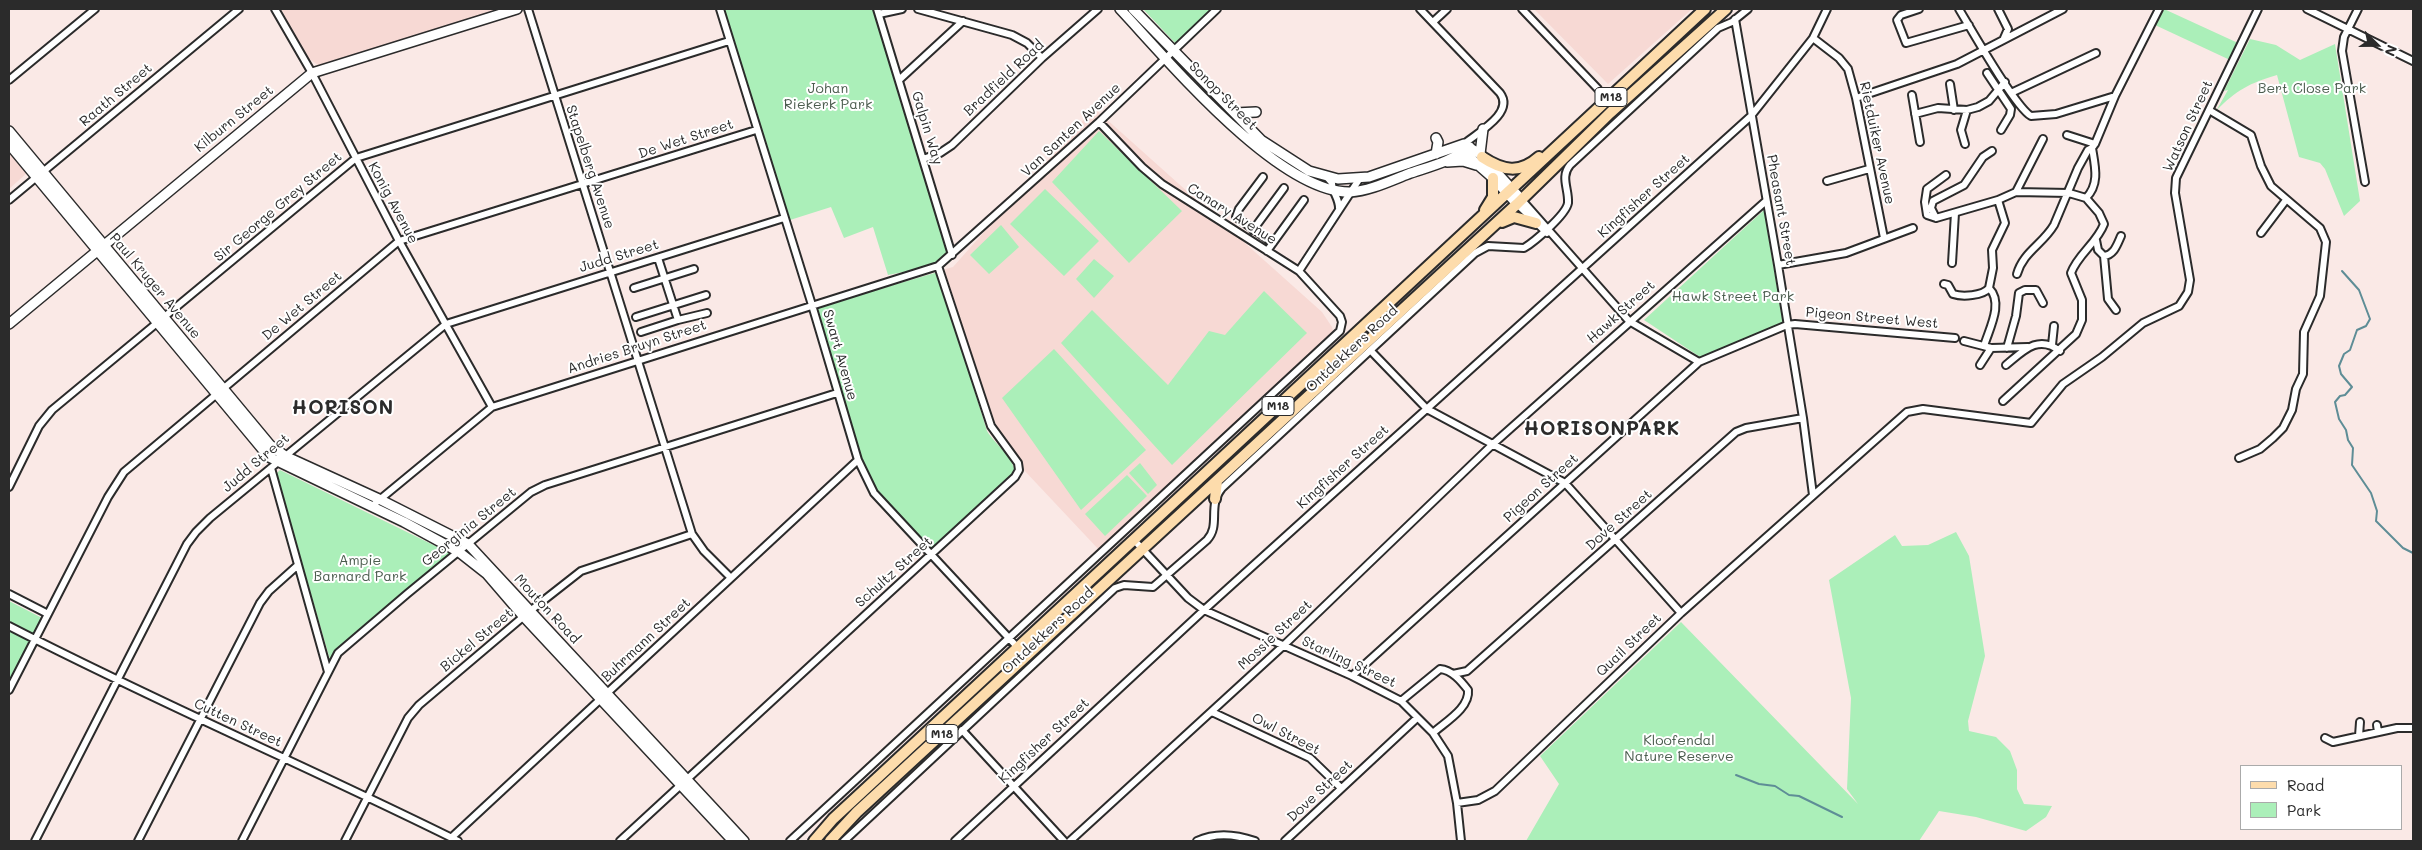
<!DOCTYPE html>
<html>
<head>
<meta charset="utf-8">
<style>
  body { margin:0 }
  #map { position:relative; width:2422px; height:850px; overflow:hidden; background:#fae9e6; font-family:Mali,sans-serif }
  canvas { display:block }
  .frame { position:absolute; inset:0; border:10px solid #2b2b2b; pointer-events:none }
  .legend { position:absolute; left:2240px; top:765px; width:162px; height:65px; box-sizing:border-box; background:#fff; border:1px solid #aaa; margin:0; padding:6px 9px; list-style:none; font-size:15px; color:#2b2b2b }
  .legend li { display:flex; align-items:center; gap:10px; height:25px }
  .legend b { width:25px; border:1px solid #aaa }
  .north { position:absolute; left:2352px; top:20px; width:50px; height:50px; -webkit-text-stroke:4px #fff; paint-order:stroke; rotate:112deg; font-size:14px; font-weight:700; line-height:20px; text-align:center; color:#2b2b2b }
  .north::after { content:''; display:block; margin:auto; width:18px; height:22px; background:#2b2b2b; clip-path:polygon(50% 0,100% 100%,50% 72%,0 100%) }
</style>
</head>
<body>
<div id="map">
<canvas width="2422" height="850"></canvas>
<div class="frame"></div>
<ul class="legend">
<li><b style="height:6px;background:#fddcac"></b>Road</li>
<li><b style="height:14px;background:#abefb9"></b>Park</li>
</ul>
<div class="north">N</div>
</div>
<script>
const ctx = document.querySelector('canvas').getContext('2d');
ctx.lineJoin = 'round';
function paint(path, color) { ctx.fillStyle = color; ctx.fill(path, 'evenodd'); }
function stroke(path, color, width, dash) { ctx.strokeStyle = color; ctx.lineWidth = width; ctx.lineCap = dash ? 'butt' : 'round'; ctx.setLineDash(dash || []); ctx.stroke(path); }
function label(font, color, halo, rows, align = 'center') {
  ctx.font = font + ' Mali,sans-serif'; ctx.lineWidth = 4; ctx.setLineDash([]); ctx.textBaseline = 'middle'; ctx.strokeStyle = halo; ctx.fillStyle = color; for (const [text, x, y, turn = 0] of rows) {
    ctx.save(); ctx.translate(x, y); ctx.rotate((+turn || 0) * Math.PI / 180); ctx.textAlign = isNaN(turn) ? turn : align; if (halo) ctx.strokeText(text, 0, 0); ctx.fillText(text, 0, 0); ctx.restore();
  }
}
const built = new Path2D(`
  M 281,9 L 502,9 L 318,65 L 308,58 Z
  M 1534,9 L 1692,9 L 1608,84 Z
  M 1094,108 L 1322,312 L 1332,327 L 1333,331 L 1101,552 L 1022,468 L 1018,457 L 993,428 L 942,270 L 953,267 Z
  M 9,152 L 27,173 L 9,189 Z`);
const green = new Path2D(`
  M 721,9 L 876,9 L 953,258 L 949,263 L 888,275 L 873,227 L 844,238 L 831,207 L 790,220 Z
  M 1143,9 L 1212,9 L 1175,43 Z
  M 2164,9 L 2238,43 L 2230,60 L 2155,25 Z
  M 2250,39 L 2276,45 L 2300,60 L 2335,44 L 2360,201 L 2344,216 L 2325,169 L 2320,163 L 2299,157 L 2277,75 C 2250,83 2236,90 2216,111 L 2228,90 L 2224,91 Z
  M 1099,131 L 1182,211 L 1129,263 L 1052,182 Z
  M 1045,189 L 1099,241 L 1064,276 L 1010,224 Z
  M 1764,210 L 1783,324 L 1700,357 L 1644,320 Z
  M 1001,225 L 1019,247 L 989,274 L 970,255 Z
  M 1094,259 L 1114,276 L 1094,298 L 1076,279 Z
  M 938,272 L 987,431 C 997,447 1015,457 1015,475 L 929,553 L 874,492 L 859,460 L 814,308 Z
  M 1264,291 L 1307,333 L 1172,465 L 1061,343 L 1092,310 L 1168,385 L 1209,331 L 1225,335 Z
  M 1054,349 L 1146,450 L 1081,510 L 1002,398 Z
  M 1140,463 L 1157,485 L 1148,494 L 1129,473 Z
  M 280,470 L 458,557 L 331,663 L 276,474 Z
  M 1127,475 L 1147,496 L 1105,536 L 1085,514 Z
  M 1956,532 L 1969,556 L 1985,656 L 1968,721 L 1969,731 L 1996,737 L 2010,751 L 2017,770 L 2017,789 L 2024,804 L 2052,806 L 2046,817 L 2026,831 L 1976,817 L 1939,811 L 1919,841 L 1526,841 L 1559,784 L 1540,756 L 1681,622 L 1858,804 L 1847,789 L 1851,698 L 1829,580 L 1895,535 L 1902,546 L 1928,545 Z
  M 9,601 L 44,619 L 9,688 Z`);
const stream = new Path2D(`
  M 2342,271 L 2359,290 L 2370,319 L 2366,326 L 2357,330 L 2350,350 L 2344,354 L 2339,366 L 2341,374 L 2352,387 L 2345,395 L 2340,396 L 2335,402 L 2339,419 L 2346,430 L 2348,440 L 2353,448 L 2352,465 L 2371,493 L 2377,511 L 2376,521 L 2403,548 L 2413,553
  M 1736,775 L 1759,784 L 1775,786 L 1789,795 L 1799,796 L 1842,817`);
const street = new Path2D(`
  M 275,9 L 312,73 L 399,241 L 492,407
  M 528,9 L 692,534 L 704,551 L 731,578
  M 720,9 L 812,305 L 858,460 L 874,493 L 1020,650
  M 877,9 L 952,255
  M 918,9 L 1012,35 L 1027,43 L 1042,58
  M 1420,9 L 1500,93 C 1515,113 1477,133 1464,144
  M 1522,9 L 1598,89
  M 1919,9 L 1901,15 L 1897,20 L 1906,43 L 1969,25
  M 1959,9 C 1971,29 2015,107 2031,116 L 2056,114 L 2115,96
  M 1998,9 L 2008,29 L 2004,38
  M 2307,9 L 2413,61
  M 2358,9 L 2344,37 L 2342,51 L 2365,182
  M 879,14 L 902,9
  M 1735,19 L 1778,265 L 1803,418 L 1813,495
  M 1433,22 L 1447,9
  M 1813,38 L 1839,58 L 1848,69 L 1856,98 L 1884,238
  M 1987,73 L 2011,109 L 2010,115 L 2001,130
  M 9,80 L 95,9
  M 899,80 L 963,21
  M 1950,84 L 1954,110
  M 2011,93 L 2096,53
  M 1912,95 L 1920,142
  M 1856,98 L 1957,64 L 2063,9
  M 2209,110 L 2251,135 L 2261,166 L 2271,186 L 2320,228 L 2326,242 L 2320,296 L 2304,332 L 2303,374 L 2296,389 L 2292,410 L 2283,428 L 2273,438 L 2260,449 L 2239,458
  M 1915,114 L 1938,108 L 1967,110 L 1978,107 L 1989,101 L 2005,82
  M 2067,135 L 2095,144
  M 1965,144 L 1961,130 L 1967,110
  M 923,159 L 940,153 L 952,145 L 1042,58 L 1098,9
  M 1946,175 L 1927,189 L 1925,202 L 1927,215 L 1936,218 L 1998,200 L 2005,223 L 1992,250 L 1993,268 L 1989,288 C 2004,303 1989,329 1984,346
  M 1263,177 L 1239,209 L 1236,217 L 1273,243
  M 1327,177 L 1332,183 C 1332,192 1339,198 1339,208
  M 1827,181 L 1869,169
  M 2016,192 L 2043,139
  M 2086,198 C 2100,184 2095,166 2092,148
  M 1521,199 L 1629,321 L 1699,362
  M 9,200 L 239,9
  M 1998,200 L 2016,192 L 2069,193 L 2086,198 L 2099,213 L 2104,224 C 2097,243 2078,254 2071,273 L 2082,300 L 2082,320 L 2076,334 L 2003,401
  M 1517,204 L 1547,233
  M 1936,218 L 1931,208 L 1933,201 L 1964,185 L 1983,157 L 1992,151
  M 1253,230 L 1284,188
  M 2261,233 L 2286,200
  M 2096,240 L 2098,250 L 2104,256 C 2114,255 2117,245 2121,236
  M 1267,251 L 1304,200
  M 2104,256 L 2108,299 L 2116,310
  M 658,258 L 678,320 L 707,313
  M 1952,263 L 1955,213
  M 1778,265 L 1846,253 L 1913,228
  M 1299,271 L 1360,178
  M 2017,274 C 2023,252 2043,244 2054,225 L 2078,168 L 2088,150 L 2092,148 L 2095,144 L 2115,96 L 2159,9
  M 1944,284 L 1948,285 L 1953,294 C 1962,297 1983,296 1989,288
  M 634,288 L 694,269
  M 636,317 L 706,295
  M 641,332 L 678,320
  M 1964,341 L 1991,348 L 2028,347
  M 2052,345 L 2054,326
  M 2007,348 L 2016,316 L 2019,293 L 2025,290 L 2036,290 L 2043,303
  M 1371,351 L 1427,409 L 1565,483 L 1681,613
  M 1980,365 L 1991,348
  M 2006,365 C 2023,351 2038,334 2060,351
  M 271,468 L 328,672
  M 9,487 L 39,426 L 52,410 L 356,158 L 729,41
  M 372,506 L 492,407 L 938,266 L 1099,122 L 1217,9
  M 1134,540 L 1188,598 L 1204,610 L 1352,676 L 1401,701 L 1433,733 L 1448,756 L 1457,803 L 1461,841
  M 9,594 L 48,614
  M 9,626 C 156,702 309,767 458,841
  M 1453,674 L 1467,671 L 1736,432 L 1746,428 L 1803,418
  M 1352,676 L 1699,362 L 1787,325 L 1795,324 L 1955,338
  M 9,690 L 108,497 L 124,472 L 399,241 L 756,130
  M 1401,701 L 1440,669 C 1452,670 1461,681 1468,690 C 1470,708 1445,722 1433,733
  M 1212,712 L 1310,758 L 1341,788
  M 2377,725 L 2378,732
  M 962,730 L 1064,841
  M 2359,736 L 2360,722
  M 2325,738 L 2333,742 L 2397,728 L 2413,728
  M 1457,803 L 1478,800 L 1495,791 L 1681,613 L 1907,412 L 1923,409 L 2031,423 L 2063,384 L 2102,357 L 2143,323 L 2179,306 L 2188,292 L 2190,280 L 2175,193 L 2176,178 L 2258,9
  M 451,838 L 858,460
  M 35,841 L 187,544 L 196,532 L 210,518 L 446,324 L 784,218
  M 138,841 L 260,603 L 269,591 L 298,565
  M 242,841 L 338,653 L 407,594 L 531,492 L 545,485 L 837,393
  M 345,841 L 408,718 L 419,705 L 530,611 L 581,571 L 692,534
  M 620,841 L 1015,477 L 1019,470 L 1018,463 L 991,426 L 938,266
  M 790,841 L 1340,331 L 1342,322 L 1340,316 L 1299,271 L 1162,184 L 1142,167 L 1099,122
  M 844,841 L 1115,588 L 1124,585 L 1153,587 L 1207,540 C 1221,525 1207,506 1222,488 L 1475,253 L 1488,246 L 1524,248 C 1534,242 1566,215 1568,203 C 1569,189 1560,177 1570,165 L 1718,28 L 1732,22 L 1748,9
  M 955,841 L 1204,610 L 1751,116 L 1813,38 L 1827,9
  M 1070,841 L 1283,646 L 1493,444 L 1766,201
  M 1197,841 C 1216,832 1235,834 1255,841
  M 1285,841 L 1417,718`);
const secondary = new Path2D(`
  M 1120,9 C 1167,59 1278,193 1350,192 C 1369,191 1390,181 1408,174 C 1428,167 1453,161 1470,147
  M 1133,9 L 1261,140 L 1309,171 L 1338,179 L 1369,177 L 1464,144 L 1480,154 L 1521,199
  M 1235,113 L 1256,112
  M 9,131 L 270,445 L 285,456 L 379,499 L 468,544 L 744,841
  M 9,144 L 269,457 L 404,522 L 459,552 L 487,574 L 524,617 L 733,841
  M 1460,149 L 1493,178 L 1517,204
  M 1436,154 L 1438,142 L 1436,138
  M 1480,154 L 1483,129
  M 1447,162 L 1463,161 L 1476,165
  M 9,324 L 312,73 L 517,9`);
const primary = new Path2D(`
  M 1482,157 C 1503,171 1520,174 1539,157
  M 1485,210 L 1493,197 L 1493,178
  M 1502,222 L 1514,217 L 1536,223
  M 1215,499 L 1217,481
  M 814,841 L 833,819 C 1124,549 1416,280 1705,9
  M 830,841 L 857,812 L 1517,204 L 1610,113 L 1726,9`);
const shields = [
  [1611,97,32],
  [1278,406,32],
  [942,734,32]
];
const shieldNames = [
  ["M18",1611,97],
  ["M18",1278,406],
  ["M18",942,734]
];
const streetNames = [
  ["Bradfield Road",1004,78,-43],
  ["Raath Street",116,95,-40],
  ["Sonop Street",1223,96,45],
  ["Kilburn Street",234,119,-39],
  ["Watson Street",2188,126,-65],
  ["Galpin Way",927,128,73],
  ["Van Santen Avenue",1071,130,-43],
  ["De Wet Street",686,139,-18],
  ["Rietduiker Avenue",1877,143,78],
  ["Stapelberg Avenue",590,167,72],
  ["Kingfisher Street",1644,196,-42],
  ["Konig Avenue",393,203,62],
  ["Sir George Grey Street",278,207,-40],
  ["Pheasant Street",1781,210,80],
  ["Canary Avenue",1232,214,32],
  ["Judd Street",619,256,-17],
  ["Paul Kruger Avenue",155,286,50],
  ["De Wet Street",302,306,-40],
  ["Hawk Street",1621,312,-42],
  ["Pigeon Street West",1872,318,5],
  ["Andries Bruyn Street",637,347,-18],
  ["Ontdekkers Road",1352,349,-43],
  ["Swart Avenue",840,355,74],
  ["Judd Street",256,463,-40],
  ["Kingfisher Street",1343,467,-42],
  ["Pigeon Street",1541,488,-42],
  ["Dove Street",1619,520,-42],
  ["Georginia Street",469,527,-39],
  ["Schultz Street",894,572,-42],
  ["Mouton Road",547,609,47],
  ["Ontdekkers Road",1048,631,-43],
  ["Mossie Street",1275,635,-43],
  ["Bickel Street",477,640,-40],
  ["Buhrmann Street",646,640,-43],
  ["Quail Street",1629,645,-44],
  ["Starling Street",1349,662,25],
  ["Cutten Street",238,723,25],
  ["Owl Street",1286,734,27],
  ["Kingfisher Street",1044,741,-43],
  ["Dove Street",1320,791,-43]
];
const parkNames = [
  ["Johan",828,89],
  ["Riekerk Park",828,105],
  ["Bert Close Park",2312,89],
  ["Hawk Street Park",1733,297],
  ["Ampie",360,561],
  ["Barnard Park",360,577],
  ["Kloofendal",1679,741],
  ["Nature Reserve",1679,757]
];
const districtNames = [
  ["HORISON",343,408],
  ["HORISONPARK",1602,429]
];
paint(built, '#f7d9d4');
paint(green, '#abefb9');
stroke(stream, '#5e8d96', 2);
stroke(street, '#2b2b2b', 10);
stroke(secondary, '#2b2b2b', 12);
stroke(primary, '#2b2b2b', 14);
stroke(street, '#fff', 6);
stroke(secondary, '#fff', 9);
stroke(primary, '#fddcac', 10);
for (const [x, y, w] of shields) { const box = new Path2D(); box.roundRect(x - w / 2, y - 9.5, w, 19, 4); ctx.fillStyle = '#fff'; ctx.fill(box); stroke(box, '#2b2b2b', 1); }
label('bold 12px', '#2b2b2b', null, shieldNames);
label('14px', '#2b2b2b', '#fff', streetNames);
label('14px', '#4b5c4e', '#fff', parkNames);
ctx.letterSpacing = '1px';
label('bold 19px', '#2b2b2b', '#fff', districtNames);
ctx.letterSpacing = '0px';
</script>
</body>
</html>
